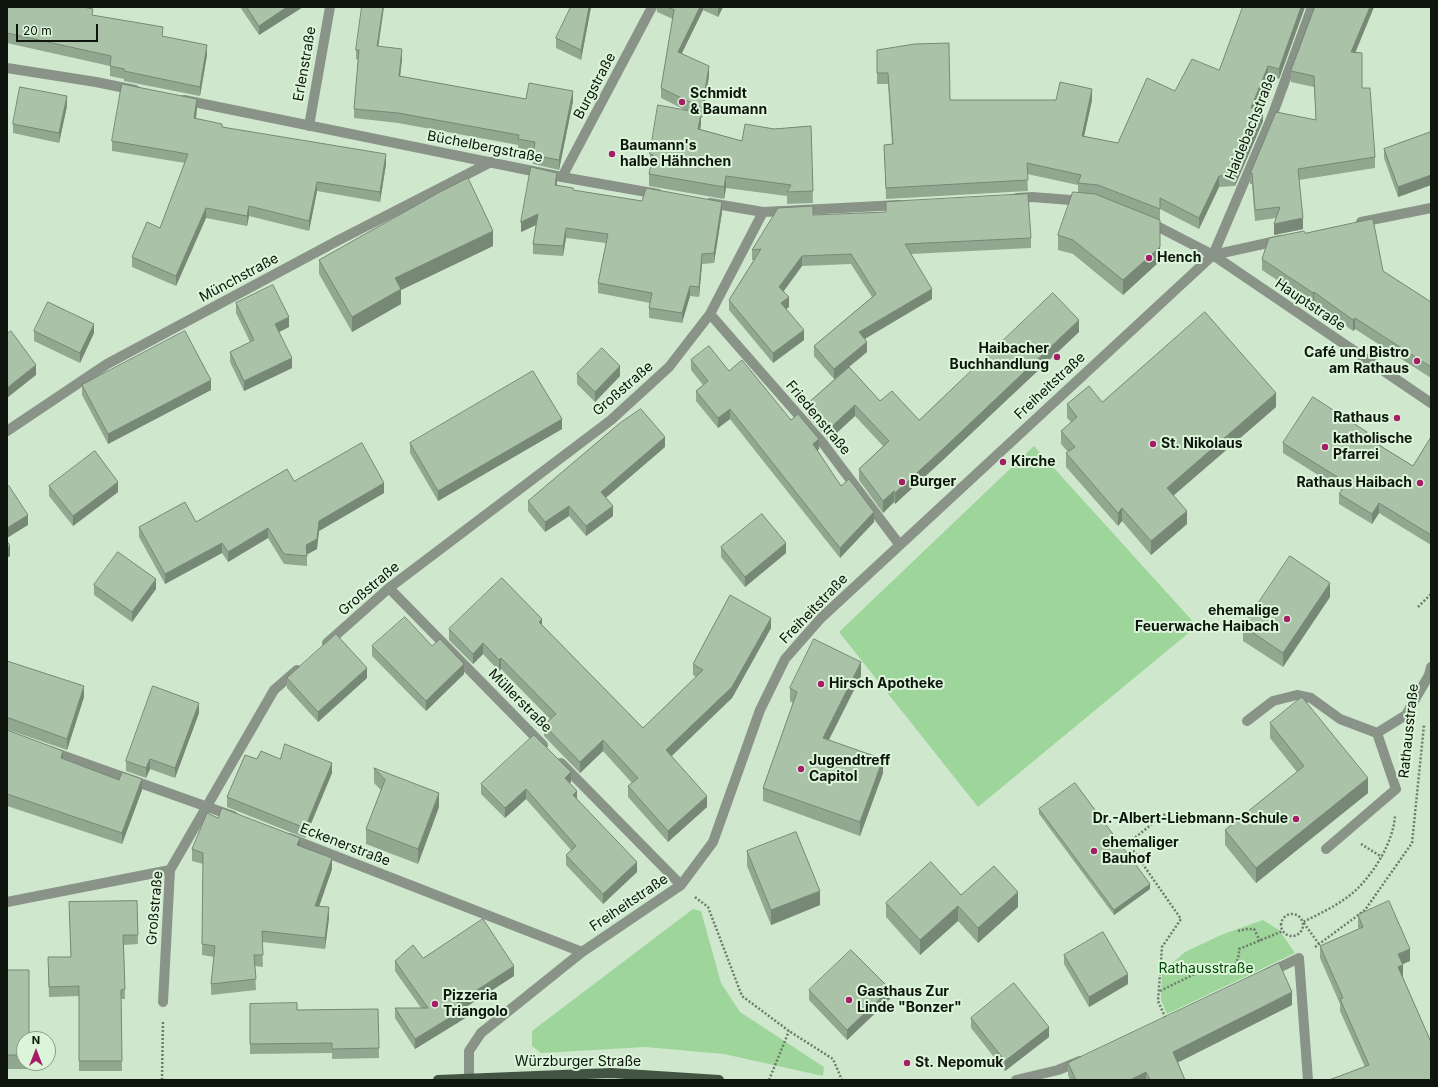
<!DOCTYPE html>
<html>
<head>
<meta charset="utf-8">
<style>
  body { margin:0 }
  #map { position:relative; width:1438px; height:1087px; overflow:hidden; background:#cfe8cd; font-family:Inter,sans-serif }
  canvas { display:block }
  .frame { position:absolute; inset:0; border:8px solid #0d150c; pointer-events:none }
  .north { position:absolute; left:16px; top:1031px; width:40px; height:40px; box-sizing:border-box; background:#dcf5da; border:1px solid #899b88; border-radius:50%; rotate:0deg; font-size:11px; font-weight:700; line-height:16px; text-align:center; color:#0d150c }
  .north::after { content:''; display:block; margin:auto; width:14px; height:18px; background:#a51d67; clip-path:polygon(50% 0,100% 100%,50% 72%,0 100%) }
  .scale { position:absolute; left:16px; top:24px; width:82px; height:18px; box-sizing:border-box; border:2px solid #0d150c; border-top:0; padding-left:5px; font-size:12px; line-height:14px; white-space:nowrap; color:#0d150c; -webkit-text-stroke:3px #dcf5da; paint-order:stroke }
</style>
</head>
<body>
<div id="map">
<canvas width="1438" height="1087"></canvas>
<div class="frame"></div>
<div class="north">N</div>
<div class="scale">20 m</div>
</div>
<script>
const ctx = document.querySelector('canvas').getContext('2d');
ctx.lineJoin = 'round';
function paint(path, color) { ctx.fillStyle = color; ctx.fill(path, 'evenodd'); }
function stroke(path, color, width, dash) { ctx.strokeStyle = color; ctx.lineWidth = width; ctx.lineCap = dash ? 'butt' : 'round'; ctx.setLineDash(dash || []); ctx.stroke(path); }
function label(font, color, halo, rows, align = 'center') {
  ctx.font = font + ' Inter,sans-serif'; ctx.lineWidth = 4; ctx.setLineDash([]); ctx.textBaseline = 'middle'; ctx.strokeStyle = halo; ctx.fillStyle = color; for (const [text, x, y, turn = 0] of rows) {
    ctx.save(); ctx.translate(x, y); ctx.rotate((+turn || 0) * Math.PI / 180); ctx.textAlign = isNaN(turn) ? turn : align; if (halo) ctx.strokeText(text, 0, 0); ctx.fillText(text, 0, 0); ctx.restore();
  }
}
const green = new Path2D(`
  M 1034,446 L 1197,626 L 978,807 L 839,632 Z
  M 693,909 L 701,911 L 721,983 L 740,1012 L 824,1067 L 823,1076 L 724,1054 L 645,1047 L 541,1053 L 532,1046 L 532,1031 Z
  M 1263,920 L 1279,930 L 1295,953 L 1167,1014 L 1161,1000 L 1162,972 L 1185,952 L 1221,935 Z`);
const path = new Path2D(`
  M 1418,607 L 1431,594
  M 1165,814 L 1128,843 L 1181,919 L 1162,947 L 1158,1001 L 1166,1019
  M 1361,844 L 1382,857
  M 695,897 L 708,907 L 742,996 L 789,1031 L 833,1059 L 842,1080
  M1281 925a11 11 0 1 1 22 0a11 11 0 1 1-22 0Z
  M 1238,931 L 1247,929 L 1254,929 L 1260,941
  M 1319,944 L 1303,922 C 1321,913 1341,904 1356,890 C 1374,873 1394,841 1395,815
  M 1315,947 L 1365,910 L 1412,843 L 1424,725
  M 1160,991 L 1209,967 C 1224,979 1240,967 1239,949 L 1283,931
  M 162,1080 L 163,1021
  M 769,1080 L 789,1031`);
const minor = new Path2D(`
  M 7,68 L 96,82 L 135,90
  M 184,100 L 562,177 L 658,194
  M 309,126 L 330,7
  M 562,177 L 652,7
  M 1017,198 L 1032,197 L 1084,201
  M 710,203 L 763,212 L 899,205
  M 1149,222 L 1213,255 L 1431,403
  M 1361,222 L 1431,208
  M 1213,255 L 1281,240
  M 710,314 L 822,442 L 899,544
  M 7,431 L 107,364 L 337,241 L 491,162
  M 389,588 L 543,745
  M 327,643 L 389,588 L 611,420 L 669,367 L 710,314 L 763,212
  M 1247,721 L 1273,701 L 1297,695 L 1311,698 L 1340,719 L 1377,733 L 1406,715 L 1429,675 L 1431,667
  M 50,751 L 233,816
  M 561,763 L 681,885
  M 289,838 L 582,952
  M 1326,849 L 1396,789 L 1377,733
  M 7,902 L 170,870
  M 1268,973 L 1299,958 L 1308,1080
  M 163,1002 L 170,870 L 274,690 L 297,670
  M 469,1078 L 469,1051 L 481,1033 L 582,952 L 681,885 L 713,842 L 760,710 L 785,659 L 821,618 L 1213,255 L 1271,119 L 1312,7
  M 1016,1080 L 1058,1070 L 1080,1061`);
const major = new Path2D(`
  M 438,1080 L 611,1073 L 719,1080`);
const wall = new Path2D(`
  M 7,7 L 93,15 L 163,37 L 207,55 L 200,96 L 124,81 L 124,79 L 110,76 L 110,66 L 7,43 Z
  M 240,7 L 303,7 L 259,35 Z
  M 591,7 L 581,60 L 556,48 L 556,38 Z
  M 657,7 L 723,7 L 718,17 L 703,10 L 682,53 L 709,76 L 702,118 L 701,117 L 700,129 L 742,141 L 774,129 L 811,126 L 813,203 L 787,204 L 787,196 L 726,188 L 724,199 L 649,186 L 649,174 L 651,166 L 650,166 L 650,154 L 685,110 L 661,98 L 661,88 L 673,19 L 657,12 Z
  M 1305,7 L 1279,79 L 1268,77 L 1255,108 L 1263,121 L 1235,186 L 1219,187 L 1199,229 L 1160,209 L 1160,261 L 1123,295 L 1073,254 L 1058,250 L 1058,235 L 1078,193 L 1078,185 L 1027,174 L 1028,191 L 886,199 L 884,145 L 892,144 L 888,84 L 877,84 L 877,50 L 950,100 L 1092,100 L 1084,136 L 1118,143 L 1175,91 L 1219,70 Z
  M 1315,7 L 1374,7 L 1355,53 L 1362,88 L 1375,157 L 1375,168 L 1299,180 L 1303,229 L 1274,235 L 1276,218 L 1255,221 L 1252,184 L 1250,184 L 1250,174 L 1316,119 L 1314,87 L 1291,82 L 1291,71 Z
  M 378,47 L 402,59 L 400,76 L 526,99 L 573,101 L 559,170 L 533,164 L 534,151 L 518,148 L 518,145 L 398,123 L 354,118 L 354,109 L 358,60 L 356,59 L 356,50 Z
  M 67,106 L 59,143 L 13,133 L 13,124 Z
  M 197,109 L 196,119 L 222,127 L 386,164 L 380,202 L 317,191 L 309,231 L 249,216 L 247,226 L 206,218 L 176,286 L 132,267 L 132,257 L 160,228 L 185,163 L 112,151 L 112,141 Z
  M 1431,132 L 1431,185 L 1398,197 L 1384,158 L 1384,149 Z
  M 557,183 L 557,185 L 573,190 L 642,201 L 722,212 L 714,263 L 702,264 L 699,297 L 690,296 L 682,323 L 649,318 L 649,308 L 650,303 L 598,293 L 598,283 L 606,243 L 566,238 L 563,256 L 533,254 L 533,244 L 536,225 L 521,232 Z
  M 813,215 L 1031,238 L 1031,248 L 911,254 L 932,299 L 865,339 L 867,352 L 849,367 L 880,401 L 919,420 L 1079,332 L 944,459 L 895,504 L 894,502 L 883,513 L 859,480 L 859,469 L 883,446 L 855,416 L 829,440 L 807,415 L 807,404 L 841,373 L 834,379 L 814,356 L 814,346 L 872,297 L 851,264 L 802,266 L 784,291 L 789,307 L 786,309 L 804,340 L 773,363 L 729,310 L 729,300 L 754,260 L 752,260 L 752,250 Z
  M 1305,233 L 1383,271 L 1431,302 L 1431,378 L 1355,329 L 1353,331 L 1314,303 L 1313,304 L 1262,270 L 1262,259 Z
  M 493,246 L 401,290 L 401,304 L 352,332 L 319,274 L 319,260 Z
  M 236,303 L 289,327 L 279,332 L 292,368 L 244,391 L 230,362 L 230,352 L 250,342 L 236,313 Z
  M 34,331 L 94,333 L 80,363 L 34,341 Z
  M 691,360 L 729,371 L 791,420 L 819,449 L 817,451 L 841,486 L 874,522 L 840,558 L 730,419 L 718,428 L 696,401 L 696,391 L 703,385 L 691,370 Z
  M 577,374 L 620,376 L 595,402 L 577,384 Z
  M 82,385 L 211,390 L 108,444 L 82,395 Z
  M 1102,402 L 1276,407 L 1173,496 L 1187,524 L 1151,555 L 1122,521 L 1118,526 L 1066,467 L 1066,453 L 1068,452 L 1061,444 L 1061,431 L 1071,422 L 1067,418 L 1067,404 Z
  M 562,429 L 438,501 L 410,453 L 410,443 Z
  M 1367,437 L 1413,466 L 1431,437 L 1431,545 L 1379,513 L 1372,524 L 1339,504 L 1339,494 L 1342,490 L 1283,453 L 1283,443 Z
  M 665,447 L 606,497 L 613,516 L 586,536 L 569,516 L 545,532 L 528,511 L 528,501 Z
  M 294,481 L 384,493 L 319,531 L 317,549 L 307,554 L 307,566 L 284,564 L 268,538 L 228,562 L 222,553 L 165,584 L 139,537 L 139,527 L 196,522 Z
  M 49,486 L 118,492 L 73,526 L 49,496 Z
  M 721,547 L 786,553 L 745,587 L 721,557 Z
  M 94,585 L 156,589 L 132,622 L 94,595 Z
  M 1330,597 L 1283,667 L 1243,641 L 1243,626 Z
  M 542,625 L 643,728 L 696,677 L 693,675 L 693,664 L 771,628 L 732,698 L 672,756 L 707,807 L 668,842 L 628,797 L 628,786 L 632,783 L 603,751 L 580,773 L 544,736 L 544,725 L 550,719 L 501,669 L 499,671 L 483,654 L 473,664 L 449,640 L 449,629 Z
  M 372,646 L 432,646 L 464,674 L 426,711 L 372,656 Z
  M 7,661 L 84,697 L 67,750 L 9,730 L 7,730 Z
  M 861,676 L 829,740 L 883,773 L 860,836 L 763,801 L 763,788 L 793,703 L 790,701 L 790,688 Z
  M 287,678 L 367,678 L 318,722 L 287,688 Z
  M 199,713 L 175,778 L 150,769 L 146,778 L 126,771 L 126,761 Z
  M 1270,723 L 1368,793 L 1256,883 L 1225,845 L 1225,830 L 1297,772 L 1270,738 Z
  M 7,730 L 63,758 L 142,790 L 122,844 L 7,806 Z
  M 257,759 L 280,759 L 332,773 L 305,838 L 227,807 L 227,797 Z
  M 374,768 L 439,807 L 418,864 L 366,844 L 366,829 L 381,790 L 374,783 Z
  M 571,782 L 570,784 L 577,799 L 637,872 L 603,904 L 566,865 L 566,855 L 571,850 L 526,799 L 505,818 L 481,794 L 481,784 Z
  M 1039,809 L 1150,889 L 1114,915 L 1039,814 Z
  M 300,846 L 332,869 L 319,907 L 329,918 L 325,949 L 262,942 L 263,967 L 255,966 L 256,990 L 211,995 L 211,984 L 214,957 L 202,955 L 203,864 L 192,861 L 192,849 Z
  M 747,851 L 820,905 L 771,925 L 747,866 Z
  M 137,901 L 138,944 L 124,945 L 125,999 L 121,999 L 122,1071 L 79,1071 L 79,996 L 49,997 L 48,967 L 71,957 L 69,902 Z
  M 886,903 L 1018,907 L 978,943 L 958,921 L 920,955 L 886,917 Z
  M 1358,915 L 1410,961 L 1403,964 L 1403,977 L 1431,1042 L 1365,1067 L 1340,1011 L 1340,1004 L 1320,958 L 1320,946 L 1359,929 L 1358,927 Z
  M 1064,955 L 1128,984 L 1089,1007 L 1064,964 Z
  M 423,958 L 514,976 L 466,1007 L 467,1017 L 415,1049 L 395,1018 L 395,1008 L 421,1008 L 395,971 L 395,961 Z
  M 7,970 L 24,1039 L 24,1063 L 29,1063 L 29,1069 L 7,1069 Z
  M 809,990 L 890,999 L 847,1040 L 809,1000 Z
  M 250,1004 L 297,1010 L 378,1009 L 379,1058 L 332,1059 L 332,1053 L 250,1054 Z
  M 1292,1005 L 1178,1062 L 1185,1080 L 1070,1080 L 1068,1075 L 1068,1063 Z
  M 971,1018 L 1049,1037 L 1005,1071 L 971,1028 Z`);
const shadedWall = new Path2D(`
  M 287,7 L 303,7 L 259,35 L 259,26 Z
  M 383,7 L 384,7 L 377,56 L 377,46 Z
  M 589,7 L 591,7 L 581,60 L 581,50 Z
  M 700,7 L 703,7 L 703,10 L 678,61 L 678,52 Z
  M 718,7 L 723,7 L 718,17 Z
  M 1301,7 L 1305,7 L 1279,79 L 1279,69 Z
  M 1370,7 L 1374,7 L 1351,63 L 1351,52 Z
  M 207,45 L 207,55 L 200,96 L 200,87 Z
  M 402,49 L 402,59 L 399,86 L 399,76 Z
  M 709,66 L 709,76 L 702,118 L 702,108 Z
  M 1268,66 L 1268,77 L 1251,119 L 1251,108 Z
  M 1092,89 L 1092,100 L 1082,146 L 1082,136 Z
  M 573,91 L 573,101 L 559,170 L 559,160 Z
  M 67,96 L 67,106 L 59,143 L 59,133 Z
  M 197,99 L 197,109 L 194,128 L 194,118 Z
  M 1263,110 L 1263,121 L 1235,186 L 1235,175 Z
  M 701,113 L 701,125 L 698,140 L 698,129 Z
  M 386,154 L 386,164 L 380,202 L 380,192 Z
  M 557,173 L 557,183 L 555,195 L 555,185 Z
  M 1431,175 L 1431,185 L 1398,197 L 1398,187 Z
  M 726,176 L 726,188 L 724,199 L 724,187 Z
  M 1219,176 L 1219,187 L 1199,229 L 1199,218 Z
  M 317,182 L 317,191 L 309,231 L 309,221 Z
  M 722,202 L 722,212 L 714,263 L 714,253 Z
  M 249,206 L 249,216 L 247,226 L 247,216 Z
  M 206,208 L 206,218 L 176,286 L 176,276 Z
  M 538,214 L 538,224 L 521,232 L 521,222 Z
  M 1303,218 L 1303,229 L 1274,235 L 1274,224 Z
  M 566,228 L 566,238 L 563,256 L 563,246 Z
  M 493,231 L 493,246 L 401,290 L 401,304 L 352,332 L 352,317 L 395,278 Z
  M 1160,247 L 1160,261 L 1123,295 L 1123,280 Z
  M 702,254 L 702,264 L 699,297 L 699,287 Z
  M 802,256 L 802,266 L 779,297 L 779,287 Z
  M 690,286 L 690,296 L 682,323 L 682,313 Z
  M 932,289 L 932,299 L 859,342 L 859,332 Z
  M 1314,292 L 1314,303 L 1313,304 L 1313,293 Z
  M 789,297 L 789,307 L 781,313 L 781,303 Z
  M 289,317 L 289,327 L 275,334 L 275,324 Z
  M 1355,318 L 1355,329 L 1353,331 L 1353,320 Z
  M 1079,320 L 1079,332 L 944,459 L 895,504 L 895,493 Z
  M 94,324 L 94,333 L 80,363 L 80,353 Z
  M 804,330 L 804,340 L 773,363 L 773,353 Z
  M 867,342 L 867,352 L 834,379 L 834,369 Z
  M 292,358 L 292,368 L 244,391 L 244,381 Z
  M 36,365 L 36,375 L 7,398 L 7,388 Z
  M 620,366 L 620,376 L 595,402 L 595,392 Z
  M 211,380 L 211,390 L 108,444 L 108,434 Z
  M 1276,393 L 1276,407 L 1167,501 L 1167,488 Z
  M 855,405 L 855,416 L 829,440 L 829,429 Z
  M 730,409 L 730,419 L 718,428 L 718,418 Z
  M 562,419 L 562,429 L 438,501 L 438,491 Z
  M 1367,432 L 1367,442 L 1364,436 Z
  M 665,437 L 665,447 L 601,502 L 601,492 Z
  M 819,439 L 819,449 L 813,454 L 813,444 Z
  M 118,482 L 118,492 L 73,526 L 73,516 Z
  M 384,483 L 384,493 L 319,531 L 317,549 L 306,555 L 306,545 L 319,521 Z
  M 894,491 L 894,502 L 883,513 L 883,501 Z
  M 1379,503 L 1379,513 L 1372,524 L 1372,514 Z
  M 569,506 L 569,516 L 545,532 L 545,522 Z
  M 613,506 L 613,516 L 586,536 L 586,526 Z
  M 1122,508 L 1122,521 L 1118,526 L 1118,513 Z
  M 1187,511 L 1187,524 L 1151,555 L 1151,541 Z
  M 874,512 L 874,522 L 840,558 L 840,548 Z
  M 28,515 L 28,525 L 7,538 L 7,528 Z
  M 268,528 L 268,538 L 228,562 L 228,552 Z
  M 222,543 L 222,553 L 165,584 L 165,574 Z
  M 786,543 L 786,553 L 745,587 L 745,577 Z
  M 10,546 L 10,556 L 7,558 L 7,548 Z
  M 156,579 L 156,589 L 132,622 L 132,612 Z
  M 1330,583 L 1330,597 L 1283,667 L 1283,653 Z
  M 771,618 L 771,628 L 732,698 L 666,761 L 666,750 Z
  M 542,619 L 542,630 L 539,622 Z
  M 483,643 L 483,654 L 473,664 L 473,654 Z
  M 501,658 L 501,669 L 499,671 L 499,660 Z
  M 861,662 L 861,676 L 823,751 L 823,738 Z
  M 464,664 L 464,674 L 426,711 L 426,701 Z
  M 367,668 L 367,678 L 318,722 L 318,712 Z
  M 84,686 L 84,697 L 67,750 L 67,739 Z
  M 199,703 L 199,713 L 175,778 L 175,768 Z
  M 603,740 L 603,751 L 580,773 L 580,762 Z
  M 63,751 L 63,763 L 61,758 Z
  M 150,759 L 150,769 L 146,778 L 146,768 Z
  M 883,759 L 883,773 L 860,836 L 860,822 Z
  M 332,763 L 332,773 L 305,838 L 305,828 Z
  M 571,772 L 571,782 L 565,788 L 565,778 Z
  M 1368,778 L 1368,793 L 1256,883 L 1256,868 Z
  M 142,779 L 142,790 L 122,844 L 122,833 Z
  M 526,789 L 526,799 L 505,818 L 505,808 Z
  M 577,791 L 577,801 L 573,795 Z
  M 439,793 L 439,807 L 418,864 L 418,849 Z
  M 707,796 L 707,807 L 668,842 L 668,831 Z
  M 300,838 L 300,850 L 297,845 Z
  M 332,858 L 332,869 L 315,918 L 315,906 Z
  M 637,862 L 637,872 L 603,904 L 603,894 Z
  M 1150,884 L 1150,889 L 1114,915 L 1114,910 Z
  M 820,891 L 820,905 L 771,925 L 771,910 Z
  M 1018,892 L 1018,907 L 978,943 L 978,928 Z
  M 958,906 L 958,921 L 920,955 L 920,940 Z
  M 329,907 L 329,918 L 325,949 L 325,938 Z
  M 1410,949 L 1410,961 L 1398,966 L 1398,954 Z
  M 1403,965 L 1403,977 L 1398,979 L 1398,967 Z
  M 514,966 L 514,976 L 460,1011 L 467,1007 L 467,1017 L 415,1049 L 415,1039 L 457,1003 Z
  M 1128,974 L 1128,984 L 1089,1007 L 1089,997 Z
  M 890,989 L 890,999 L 847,1040 L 847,1030 Z
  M 1292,992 L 1292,1005 L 1173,1065 L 1173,1052 Z
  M 1049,1027 L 1049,1037 L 1005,1071 L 1005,1061 Z
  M 1146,1072 L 1146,1080 L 1130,1080 Z`);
const building = new Path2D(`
  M 7,7 L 83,7 L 93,9 L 92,15 L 163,27 L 162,36 L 207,45 L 200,87 L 124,71 L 124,69 L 110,66 L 111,56 L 7,33 Z
  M 247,7 L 287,7 L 259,26 Z
  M 362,7 L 383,7 L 377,46 L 402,49 L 399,76 L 526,99 L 529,83 L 573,91 L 559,160 L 533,155 L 535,142 L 518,139 L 519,135 L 398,113 L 354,109 L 359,50 L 356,50 Z
  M 571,7 L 589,7 L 581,50 L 556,38 Z
  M 667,7 L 700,7 L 678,52 L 709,66 L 702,108 L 661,88 L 674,10 Z
  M 1243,7 L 1301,7 L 1279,69 L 1268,66 L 1251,108 L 1263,110 L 1235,175 L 1219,176 L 1199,218 L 1160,198 L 1160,209 L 1098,185 L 1078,183 L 1081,175 L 1027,163 L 1028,180 L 886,188 L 884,145 L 893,144 L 888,73 L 877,73 L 877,50 L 915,44 L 949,43 L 950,100 L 1056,100 L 1060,82 L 1092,89 L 1082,136 L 1118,143 L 1147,78 L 1175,91 L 1192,59 L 1219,70 Z
  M 1315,7 L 1370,7 L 1351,52 L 1362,53 L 1362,88 L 1370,88 L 1375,157 L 1298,169 L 1303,218 L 1274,224 L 1280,207 L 1255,210 L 1252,173 L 1250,174 L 1276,112 L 1316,120 L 1314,76 L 1291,71 Z
  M 122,84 L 197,99 L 194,118 L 222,124 L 222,127 L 386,154 L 380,192 L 317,182 L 309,221 L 249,206 L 247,216 L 206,208 L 176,276 L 132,257 L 147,222 L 160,228 L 188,154 L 112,141 Z
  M 20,87 L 67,96 L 59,133 L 13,124 Z
  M 658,105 L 701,113 L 698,129 L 742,141 L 745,124 L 774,129 L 811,126 L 813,191 L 787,192 L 791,185 L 726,176 L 724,187 L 649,174 L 653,155 L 650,154 Z
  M 1431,132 L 1431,175 L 1398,187 L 1384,149 Z
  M 531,167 L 557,173 L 555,185 L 573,188 L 573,190 L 642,201 L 646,188 L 722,202 L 714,253 L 702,254 L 699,287 L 690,286 L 682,313 L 649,308 L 652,293 L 598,283 L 608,234 L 566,228 L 563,246 L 533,244 L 538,214 L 521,222 Z
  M 468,178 L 493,231 L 395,278 L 401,289 L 352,317 L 319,260 L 440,192 Z
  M 1073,192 L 1095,194 L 1160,220 L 1160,247 L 1123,280 L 1073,240 L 1058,235 Z
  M 1028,194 L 1031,238 L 905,244 L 932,289 L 859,332 L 867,342 L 834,369 L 814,346 L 876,294 L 851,254 L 802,256 L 779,287 L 789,297 L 781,303 L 804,330 L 773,353 L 729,300 L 761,249 L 752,250 L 778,208 L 813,206 L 813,215 L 886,212 L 886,202 Z
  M 1373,219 L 1383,271 L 1431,302 L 1431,367 L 1355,318 L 1353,320 L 1314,292 L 1313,293 L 1262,259 L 1269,238 L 1304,231 L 1305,233 Z
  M 273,285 L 289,317 L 275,324 L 292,358 L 244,381 L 230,352 L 254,340 L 236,303 Z
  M 1053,293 L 1079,320 L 944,448 L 895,493 L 894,491 L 883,501 L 859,469 L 889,441 L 855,405 L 829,429 L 807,404 L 849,367 L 880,401 L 892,391 L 919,420 Z
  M 48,302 L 94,324 L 80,353 L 34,331 Z
  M 1205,312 L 1276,393 L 1167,488 L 1187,511 L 1151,541 L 1122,508 L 1118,513 L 1066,453 L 1075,447 L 1061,431 L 1077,417 L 1067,404 L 1089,386 L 1102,402 Z
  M 11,331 L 36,365 L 7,388 L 7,334 Z
  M 185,331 L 211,380 L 108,434 L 82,385 Z
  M 709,346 L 729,371 L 742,360 L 791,420 L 798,414 L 819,439 L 813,444 L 841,486 L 849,479 L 874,512 L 840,548 L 730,409 L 718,418 L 696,391 L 708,381 L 691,360 Z
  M 602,348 L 620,366 L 595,392 L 577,374 Z
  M 533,371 L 562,419 L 438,491 L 410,443 Z
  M 1313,397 L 1367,432 L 1364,436 L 1413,466 L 1431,437 L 1431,535 L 1379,503 L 1372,514 L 1339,494 L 1347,483 L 1283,443 Z
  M 641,409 L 665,437 L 601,492 L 613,506 L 586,526 L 569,506 L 545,522 L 528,501 L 620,423 Z
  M 362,443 L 384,483 L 319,521 L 317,539 L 306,545 L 307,556 L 284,554 L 268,528 L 228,552 L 222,543 L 165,574 L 139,527 L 185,502 L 196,522 L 287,469 L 294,481 Z
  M 95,451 L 118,482 L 73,516 L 49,486 Z
  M 9,486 L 28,515 L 7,528 L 7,487 Z
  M 762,514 L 786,543 L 745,577 L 721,547 Z
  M 7,541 L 10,546 L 7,548 Z
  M 118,552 L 156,579 L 132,612 L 94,585 Z
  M 1290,556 L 1330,583 L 1283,653 L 1243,626 Z
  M 502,578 L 542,619 L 539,622 L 643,728 L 703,670 L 693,664 L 730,595 L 771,618 L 732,687 L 666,750 L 707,796 L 668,831 L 628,786 L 638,778 L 603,740 L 580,762 L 544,725 L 556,714 L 501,658 L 499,660 L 483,643 L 473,654 L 449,629 Z
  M 405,617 L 432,646 L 440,639 L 464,664 L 426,701 L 372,646 Z
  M 336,634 L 367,668 L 318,712 L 287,678 Z
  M 814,639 L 861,662 L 823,738 L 883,759 L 860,822 L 763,788 L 797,692 L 790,688 Z
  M 7,661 L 84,686 L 67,739 L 9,718 L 7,718 Z
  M 153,686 L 199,703 L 175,768 L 150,759 L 146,768 L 126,761 Z
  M 1302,697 L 1368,778 L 1256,868 L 1225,830 L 1304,766 L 1270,723 Z
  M 7,730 L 63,751 L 61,758 L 119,780 L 122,772 L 142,779 L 122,833 L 7,794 Z
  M 534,735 L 571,772 L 565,778 L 577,791 L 573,795 L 637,862 L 603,894 L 566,855 L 576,846 L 526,789 L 505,808 L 481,784 Z
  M 285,744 L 332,763 L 305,828 L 227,797 L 245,755 L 257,759 L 261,751 L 280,759 Z
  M 374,768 L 439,793 L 418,849 L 366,829 L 385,780 Z
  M 1075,783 L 1150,884 L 1114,910 L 1039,809 Z
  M 222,808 L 300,838 L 297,845 L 332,858 L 315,906 L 329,907 L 325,938 L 262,931 L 263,955 L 254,955 L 256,979 L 211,984 L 215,946 L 202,944 L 203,853 L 192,849 L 207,813 L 218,818 Z
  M 796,832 L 820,891 L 771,910 L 747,851 Z
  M 931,862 L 961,895 L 994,866 L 1018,892 L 978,928 L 958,906 L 920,940 L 886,903 Z
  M 137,901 L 138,935 L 123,935 L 125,989 L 121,990 L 122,1061 L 79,1061 L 79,986 L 49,987 L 48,957 L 71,957 L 69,902 Z
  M 1389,901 L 1410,949 L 1398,954 L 1403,965 L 1398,967 L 1431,1042 L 1431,1080 L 1329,1080 L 1369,1065 L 1340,999 L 1343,998 L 1320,946 L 1363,927 L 1358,915 Z
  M 483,919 L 514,966 L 457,1003 L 460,1007 L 467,1007 L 415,1039 L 395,1008 L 428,1008 L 395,961 L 413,945 L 423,958 Z
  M 1103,932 L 1128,974 L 1089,997 L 1064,955 Z
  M 851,950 L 890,989 L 847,1030 L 809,990 Z
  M 1279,963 L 1292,992 L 1173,1052 L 1185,1080 L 1150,1080 L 1146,1072 L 1130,1080 L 1076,1080 L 1068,1063 Z
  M 7,970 L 29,970 L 29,1039 L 24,1039 L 24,1055 L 7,1055 Z
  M 1014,983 L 1049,1027 L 1005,1061 L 971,1018 Z
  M 297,1003 L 297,1010 L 378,1009 L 379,1048 L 332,1049 L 332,1043 L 250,1044 L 250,1004 Z`);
const markers = [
  [682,102,4,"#a51d67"],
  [612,154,4,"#a51d67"],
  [1149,258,4,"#a51d67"],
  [1057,357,4,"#a51d67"],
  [1417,361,4,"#a51d67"],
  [1397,418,4,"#a51d67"],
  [1153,444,4,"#a51d67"],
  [1325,447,4,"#a51d67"],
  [1003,462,4,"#a51d67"],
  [902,482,4,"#a51d67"],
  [1420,483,4,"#a51d67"],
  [1287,619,4,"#a51d67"],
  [821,684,4,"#a51d67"],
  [801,769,4,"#a51d67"],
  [1296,819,4,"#a51d67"],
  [1094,851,4,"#a51d67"],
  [849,1000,4,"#a51d67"],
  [435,1004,4,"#a51d67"],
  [907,1063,4,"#a51d67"]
];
const streetNames = [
  ["Erlenstraße",305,64,-80],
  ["Burgstraße",595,86,-62],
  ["Haidebachstraße",1251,127,-68],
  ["Büchelbergstraße",485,147,11],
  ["Münchstraße",239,278,-28],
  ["Hauptstraße",1310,305,34],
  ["Freiheitstraße",1050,386,-43],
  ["Großstraße",623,389,-41],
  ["Friedenstraße",818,418,50],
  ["Großstraße",369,589,-40],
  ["Freiheitstraße",814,609,-46],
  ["Müllerstraße",520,701,45],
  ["Rathausstraße",1409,731,-84],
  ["Eckenerstraße",345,845,21],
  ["Freiheitstraße",629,903,-34],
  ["Großstraße",155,908,-85],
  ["Würzburger Straße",578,1062]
];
const poiNames = [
  ["Schmidt",690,94],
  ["& Baumann",690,110],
  ["Baumann's",620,146],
  ["halbe Hähnchen",620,162],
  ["Hench",1157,258],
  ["Haibacher",1049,349,"right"],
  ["Buchhandlung",1049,365,"right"],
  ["Café und Bistro",1409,353,"right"],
  ["am Rathaus",1409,369,"right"],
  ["Rathaus",1389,418,"right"],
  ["katholische",1333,439],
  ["Pfarrei",1333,455],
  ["St. Nikolaus",1161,444],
  ["Kirche",1011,462],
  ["Burger",910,482],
  ["Rathaus Haibach",1412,483,"right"],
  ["ehemalige",1279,611,"right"],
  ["Feuerwache Haibach",1279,627,"right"],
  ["Hirsch Apotheke",829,684],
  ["Jugendtreff",809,761],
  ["Capitol",809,777],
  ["Dr.-Albert-Liebmann-Schule",1288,819,"right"],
  ["ehemaliger",1102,843],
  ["Bauhof",1102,859],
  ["Gasthaus Zur",857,992],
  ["Linde \"Bonzer\"",857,1008],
  ["Pizzeria",443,996],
  ["Triangolo",443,1012],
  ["St. Nepomuk",915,1063]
];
const parkNames = [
  ["Rathausstraße",1206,969]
];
paint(green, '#9dd59a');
stroke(path, '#6b7c6a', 2.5, [2, 2]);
stroke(minor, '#899388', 10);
stroke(major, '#435542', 10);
paint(wall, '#92a790');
paint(shadedWall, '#778876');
paint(building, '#aac2a8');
stroke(building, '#778876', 1);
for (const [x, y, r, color] of markers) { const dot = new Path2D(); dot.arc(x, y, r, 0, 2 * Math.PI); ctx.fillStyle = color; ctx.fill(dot); stroke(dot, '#dcf5da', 1.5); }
label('14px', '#0d150c', '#dcf5da', streetNames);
label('bold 14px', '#0d150c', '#dcf5da', poiNames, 'left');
label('14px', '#004e06', '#dcf5da', parkNames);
</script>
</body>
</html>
